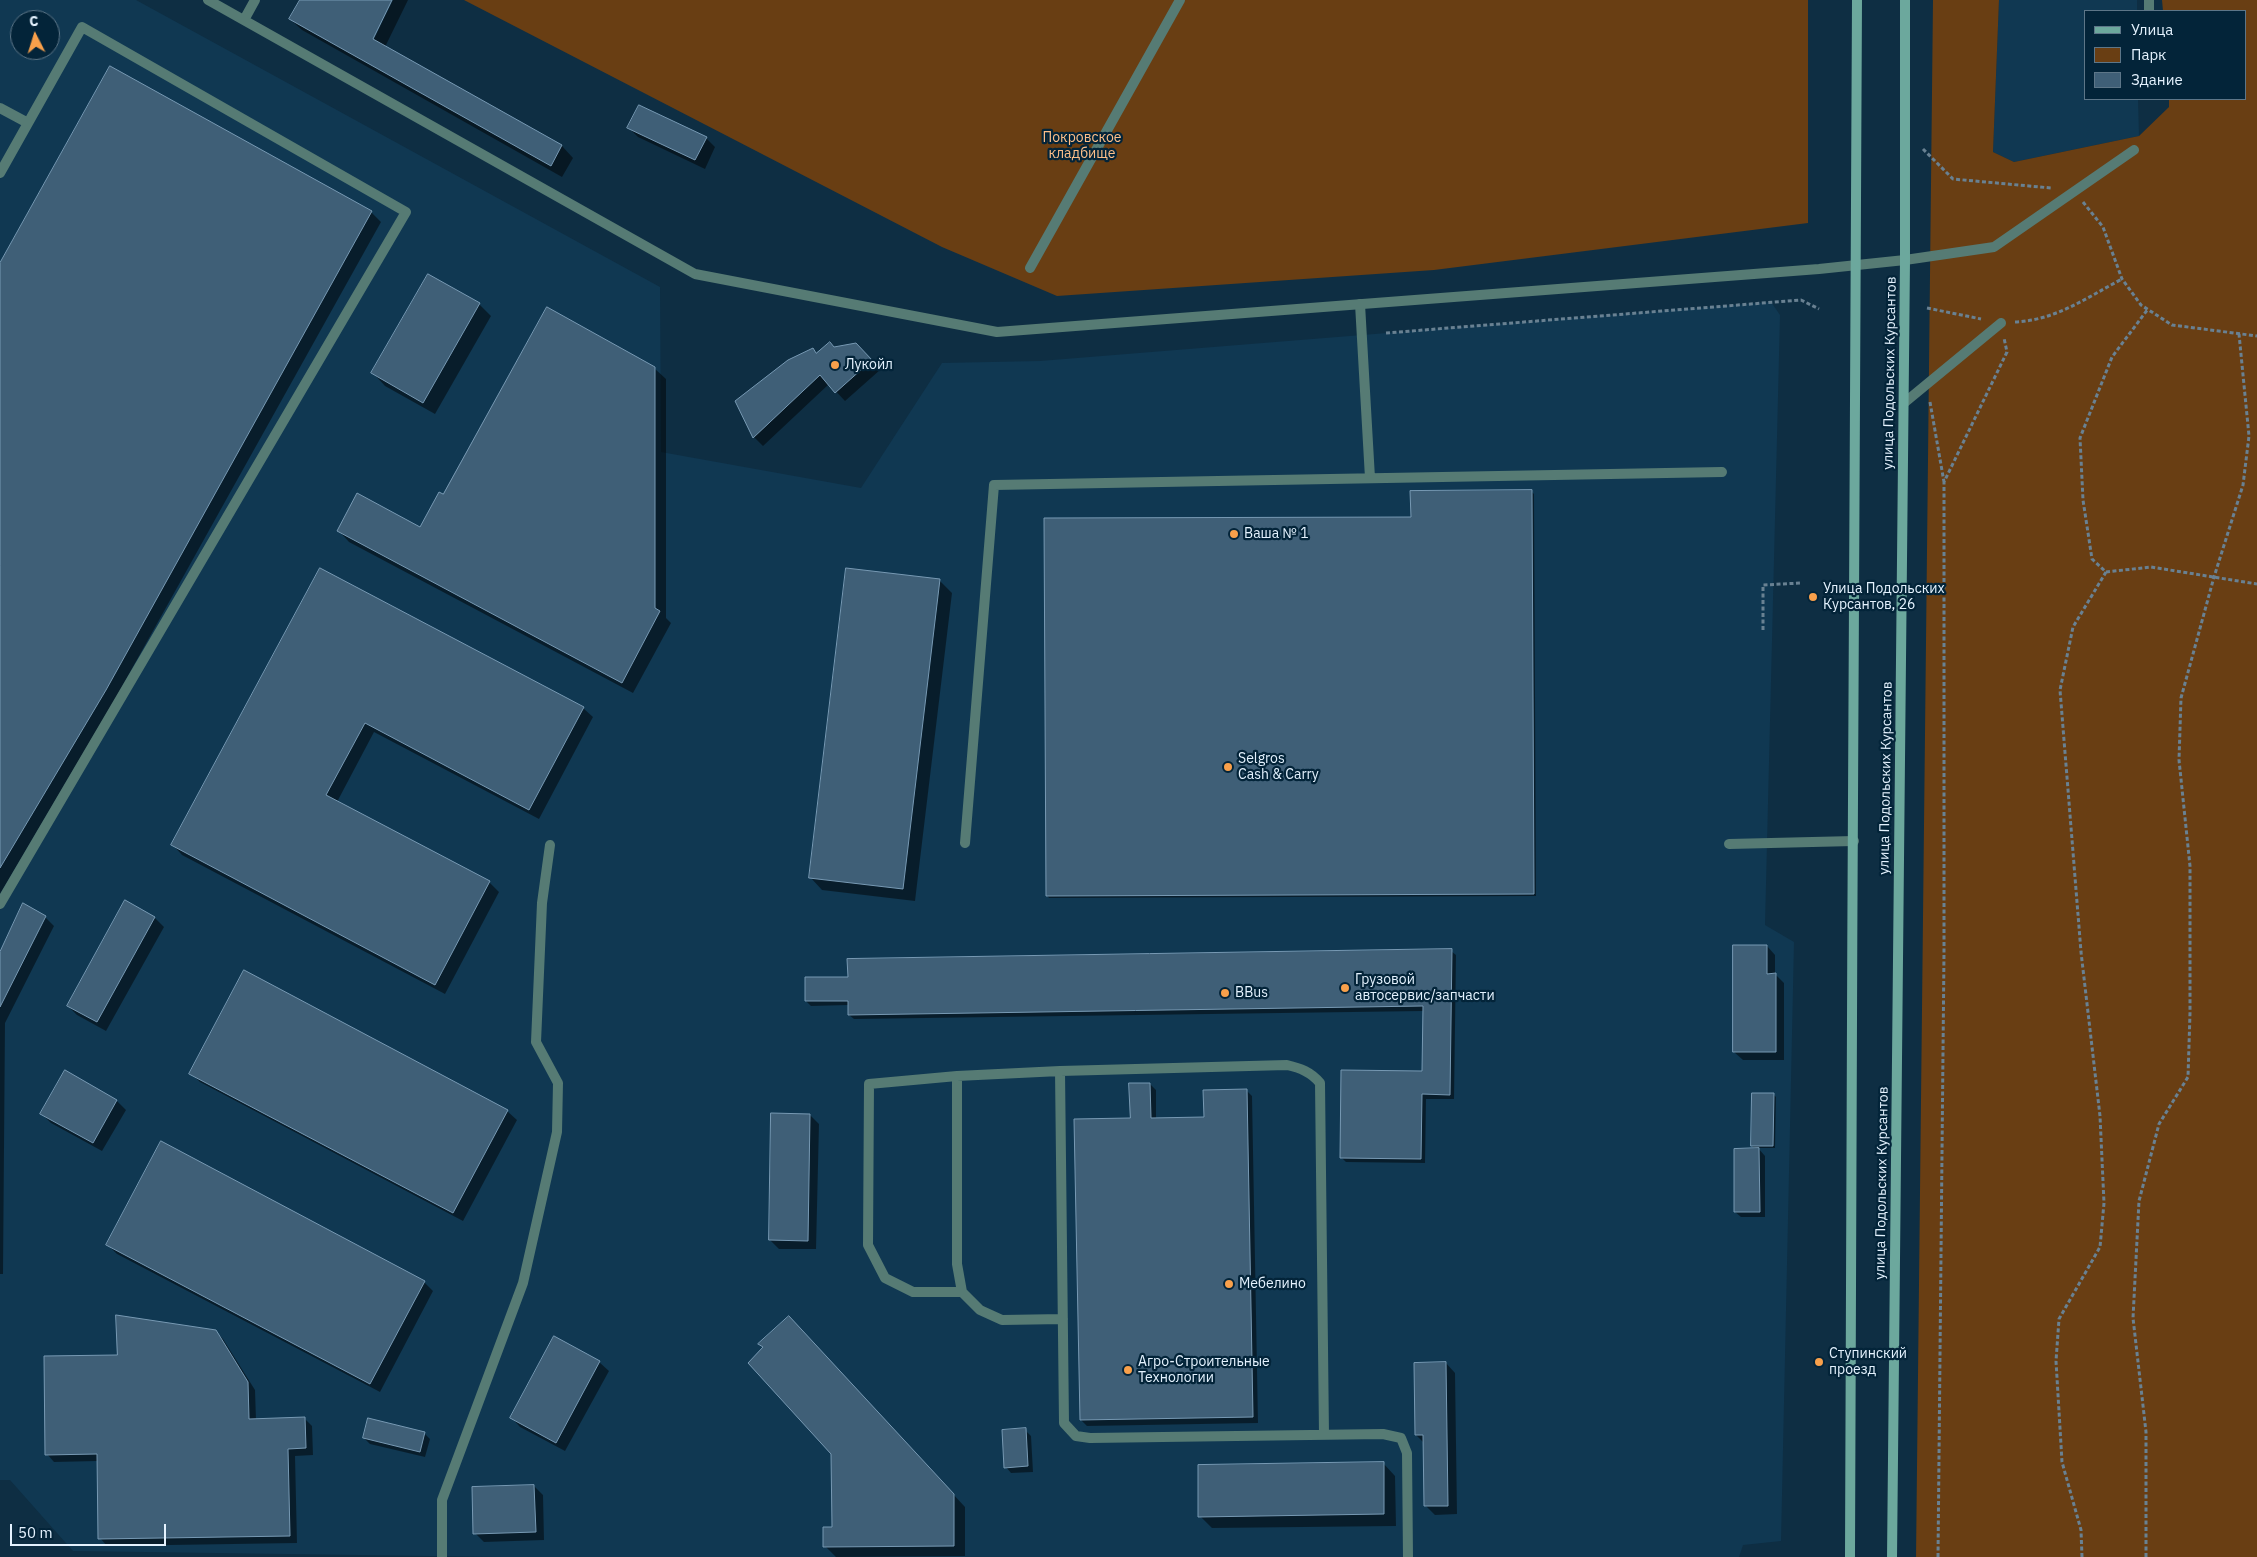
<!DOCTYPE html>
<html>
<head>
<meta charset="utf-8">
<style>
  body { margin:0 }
  #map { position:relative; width:2257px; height:1557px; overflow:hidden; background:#0e2e43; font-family:"IBM Plex Sans",sans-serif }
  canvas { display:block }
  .legend { position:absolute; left:2084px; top:10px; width:162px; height:90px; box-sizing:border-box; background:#032439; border:1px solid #5d7688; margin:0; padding:6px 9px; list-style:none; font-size:15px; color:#e4f2fe }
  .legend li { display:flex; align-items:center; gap:10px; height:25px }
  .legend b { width:25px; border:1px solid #5d7688 }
  .north { position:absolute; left:10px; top:10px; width:50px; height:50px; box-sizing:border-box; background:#032439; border:1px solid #5d7688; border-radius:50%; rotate:355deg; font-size:14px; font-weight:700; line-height:20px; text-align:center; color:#e4f2fe }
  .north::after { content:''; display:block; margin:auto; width:18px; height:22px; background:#f8a04b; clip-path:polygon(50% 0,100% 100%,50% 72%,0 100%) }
  .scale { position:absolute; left:10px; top:1524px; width:156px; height:22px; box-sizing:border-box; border:2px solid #e4f2fe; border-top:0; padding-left:6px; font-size:15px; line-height:18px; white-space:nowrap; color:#e4f2fe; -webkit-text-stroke:4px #032439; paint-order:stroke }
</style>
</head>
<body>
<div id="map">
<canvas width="2257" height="1557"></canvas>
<ul class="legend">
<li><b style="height:6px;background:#6ca89d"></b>Улица</li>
<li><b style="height:14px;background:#693e13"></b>Парк</li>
<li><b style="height:14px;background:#3f5f77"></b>Здание</li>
</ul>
<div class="north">С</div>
<div class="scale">50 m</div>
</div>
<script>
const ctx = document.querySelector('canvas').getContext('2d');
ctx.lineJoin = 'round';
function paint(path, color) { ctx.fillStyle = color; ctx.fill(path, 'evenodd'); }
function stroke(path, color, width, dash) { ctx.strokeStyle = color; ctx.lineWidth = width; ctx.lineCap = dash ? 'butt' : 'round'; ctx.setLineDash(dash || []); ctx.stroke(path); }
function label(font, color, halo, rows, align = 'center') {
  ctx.font = font + ' "IBM Plex Sans",sans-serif'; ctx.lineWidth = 4.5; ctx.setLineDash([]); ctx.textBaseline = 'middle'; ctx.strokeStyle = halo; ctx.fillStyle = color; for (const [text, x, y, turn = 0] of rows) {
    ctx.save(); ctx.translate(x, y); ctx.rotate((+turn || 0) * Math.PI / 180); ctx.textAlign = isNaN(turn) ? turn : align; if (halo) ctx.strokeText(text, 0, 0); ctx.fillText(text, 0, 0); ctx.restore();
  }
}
const built = new Path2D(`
  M 0,0 L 136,0 L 660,287 L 661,452 L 861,488 L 942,363 L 1040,361 L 1771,302 L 1780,315 L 1765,925 L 1794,942 L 1781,1541 L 1743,1545 L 1739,1557 L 501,1557 L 73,1551 L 10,1480 L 0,1480 ZM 20,20 L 50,20 L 50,50 L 20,50 Z
  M 1999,0 L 2137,0 L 2137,11 L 2086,11 L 2086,99 L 2138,99 L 2139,136 L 2014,162 L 1993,152 Z`);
const green = new Path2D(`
  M 464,0 L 1808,0 L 1808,223 L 1434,270 L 1057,296 L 942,247 Z
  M 1933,0 L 1999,0 L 1993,152 L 2014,162 L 2139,136 L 2169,107 L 2169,99 L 2246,99 L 2246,11 L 2163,11 L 2162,0 L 2257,0 L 2257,1557 L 1916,1557 Z`);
const shadow = new Path2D(`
  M 308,0 L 390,0 L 369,44 L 371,45 L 393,0 L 408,0 L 385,47 L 562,146 L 573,158 L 562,177 L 302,30 L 290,19 Z
  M 110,68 L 371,212 L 381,222 L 115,699 L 0,894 L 0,266 Z
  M 629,128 L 706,138 L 715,147 L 705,169 L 638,137 Z
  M 479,304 L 491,316 L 435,414 L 385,386 L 373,373 Z
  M 834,348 L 865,354 L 880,370 L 845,401 L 829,384 L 763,446 L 754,437 L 817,354 Z
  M 654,368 L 666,379 L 666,618 L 671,623 L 633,693 L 349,542 L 338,530 L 420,528 L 443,496 Z
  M 1531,491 L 1534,494 L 1536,896 L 1049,898 L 1047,895 L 1412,518 Z
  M 321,569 L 583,708 L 593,717 L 539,819 L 374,732 L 337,802 L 489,882 L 499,892 L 445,994 L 182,855 L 173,845 Z
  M 847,569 L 940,581 L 952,593 L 915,901 L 822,890 L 810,877 Z
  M 126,902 L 155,918 L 164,927 L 106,1031 L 77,1015 L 68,1006 Z
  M 45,917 L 54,926 L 5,1023 L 3,1274 L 0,1274 L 0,955 Z
  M 1767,946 L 1775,955 L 1775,974 L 1784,983 L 1784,1060 L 1743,1060 L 1734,1052 Z
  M 1451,951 L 1456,955 L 1454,1099 L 1426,1099 L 1425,1163 L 1346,1162 L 1341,1157 L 1423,1072 L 1424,1011 L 854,1019 L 849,1015 L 849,1005 L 811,1006 L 806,1001 L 849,978 Z
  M 191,1073 L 507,1111 L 517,1120 L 463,1221 L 200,1082 Z
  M 1150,1084 L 1156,1090 L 1156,1119 L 1205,1118 L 1246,1090 L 1252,1096 L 1258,1423 L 1087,1426 L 1081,1420 L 1131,1119 Z
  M 1774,1095 L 1776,1097 L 1775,1148 L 1758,1148 L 1765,1156 L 1765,1217 L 1741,1217 L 1735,1212 L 1756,1150 L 1752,1146 Z
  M 117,1101 L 126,1110 L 102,1151 L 51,1123 L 42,1114 Z
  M 810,1115 L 819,1124 L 816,1249 L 779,1249 L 770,1240 Z
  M 108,1245 L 424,1282 L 433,1291 L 380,1392 L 117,1254 Z
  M 800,1329 L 965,1507 L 965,1556 L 836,1557 L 825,1546 L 833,1528 L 833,1453 L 760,1344 Z
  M 215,1331 L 223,1339 L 255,1390 L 256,1420 L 304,1418 L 312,1426 L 313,1455 L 295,1456 L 297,1543 L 107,1546 L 100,1538 L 98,1461 L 54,1462 L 47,1454 L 118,1357 Z
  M 555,1338 L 599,1362 L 609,1371 L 565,1451 L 520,1427 L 511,1417 Z
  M 1446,1363 L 1455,1373 L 1457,1514 L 1435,1515 L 1425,1505 L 1424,1443 L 1416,1435 Z
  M 1025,1430 L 1031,1436 L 1033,1472 L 1011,1473 L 1006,1467 Z
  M 424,1433 L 430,1439 L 425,1457 L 370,1444 L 364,1438 Z
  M 1383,1463 L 1395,1476 L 1396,1526 L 1212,1528 L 1200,1516 Z
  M 534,1486 L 543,1495 L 544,1540 L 484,1542 L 475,1533 Z`);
const building = new Path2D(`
  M 300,0 L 392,0 L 373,39 L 562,145 L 551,166 L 289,19 Z
  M 110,66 L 372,211 L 106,690 L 0,868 L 0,263 Z
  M 639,105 L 707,137 L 695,160 L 627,128 Z
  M 428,274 L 480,303 L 423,403 L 371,373 Z
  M 547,307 L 655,367 L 655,608 L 660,611 L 622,683 L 337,531 L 357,493 L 420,527 L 439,492 L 443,494 Z
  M 830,342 L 834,347 L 856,343 L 872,360 L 835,393 L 820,375 L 753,438 L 735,401 L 788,360 L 813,348 L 816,353 Z
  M 1532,490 L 1534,894 L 1046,896 L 1044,518 L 1411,517 L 1410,491 Z
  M 320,568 L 584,707 L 529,810 L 365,723 L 326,795 L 490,881 L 435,985 L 171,845 Z
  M 846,568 L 940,579 L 903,889 L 809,878 Z
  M 125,900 L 155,917 L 97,1022 L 67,1006 Z
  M 23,903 L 46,916 L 0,1007 L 0,952 Z
  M 1733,945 L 1767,945 L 1767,974 L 1776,973 L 1776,1052 L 1733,1052 Z
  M 1452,949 L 1450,1095 L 1422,1094 L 1421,1159 L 1340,1158 L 1341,1070 L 1422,1071 L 1423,1006 L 848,1015 L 848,1001 L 805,1001 L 805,977 L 848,977 L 847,959 Z
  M 244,970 L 508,1110 L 453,1213 L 189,1074 Z
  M 65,1070 L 117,1100 L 93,1143 L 40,1114 Z
  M 1129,1083 L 1150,1083 L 1151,1118 L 1204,1117 L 1203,1090 L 1247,1089 L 1253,1417 L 1080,1420 L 1074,1119 L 1130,1118 Z
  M 1752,1093 L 1774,1093 L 1773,1146 L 1751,1146 Z
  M 771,1113 L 810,1114 L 808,1241 L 769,1240 Z
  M 161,1141 L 425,1281 L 370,1384 L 106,1245 Z
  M 1759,1148 L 1760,1212 L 1734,1212 L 1734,1149 Z
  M 116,1315 L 216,1330 L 248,1382 L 249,1419 L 305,1417 L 306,1448 L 288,1449 L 290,1536 L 98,1539 L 97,1454 L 45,1455 L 44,1356 L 117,1355 Z
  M 789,1316 L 954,1494 L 954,1546 L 823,1547 L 823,1527 L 832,1527 L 831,1454 L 748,1363 L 763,1347 L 758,1344 Z
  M 554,1336 L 600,1361 L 556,1443 L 510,1418 Z
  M 1446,1362 L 1448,1506 L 1424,1506 L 1423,1435 L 1415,1435 L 1414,1363 Z
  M 368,1418 L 425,1432 L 420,1452 L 363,1438 Z
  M 1026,1428 L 1028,1466 L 1004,1468 L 1002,1430 Z
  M 1384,1462 L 1384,1514 L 1198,1517 L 1198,1465 Z
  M 534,1485 L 536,1532 L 473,1534 L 472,1487 Z`);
const path = new Path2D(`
  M 1923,149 L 1953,179 L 2051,188
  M 2083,202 L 2103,227 L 2122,279 L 2141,305 L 2172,325 L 2257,336
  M 1927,308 L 1981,319
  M 2015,322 C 2056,320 2086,298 2122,279
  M 1386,333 L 1801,300 L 1819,309
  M 1930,402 L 1944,482
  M 2106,572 L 2151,567 L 2257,584
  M 1763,630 L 1763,585 L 1801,583
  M 1938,1557 L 1944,952 L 1944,482 L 2007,352 L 2004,338
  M 2082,1557 L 2081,1530 L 2062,1462 L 2056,1361 L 2059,1319 L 2100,1247 L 2104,1203 L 2100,1116 L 2081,952 L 2060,690 L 2073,627 L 2106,572 L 2092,559 L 2083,500 L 2080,438 L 2112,357 L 2148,309
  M 2146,1557 L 2146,1432 L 2133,1318 L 2139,1201 L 2159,1124 L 2188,1077 L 2190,1013 L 2190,866 L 2179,760 L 2181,698 L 2214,577 L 2243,485 L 2249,436 L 2239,334`);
const lane = new Path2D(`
  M 2149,11 L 2149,0
  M 0,108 L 28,123
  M 0,173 L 82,27 L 406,212 L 0,904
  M 1905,260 L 1994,247 L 2134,150
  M 1030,268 L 1180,0
  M 1360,304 L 1370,478
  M 1904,403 L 2001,323
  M 965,843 L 994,485 L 1722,472
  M 1729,844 L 1854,841
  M 1060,1071 L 1064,1423 L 1076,1436 L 1090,1438 L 1383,1434 L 1401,1438 L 1407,1453 L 1408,1557
  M 957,1076 L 869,1084 L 868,1245 L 885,1278 L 913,1292 L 962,1292
  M 1063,1319 L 1002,1320 L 980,1310 L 962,1292 L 957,1264 L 957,1076 L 1060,1071 L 1287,1065 C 1300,1068 1311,1072 1320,1083 L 1324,1435
  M 442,1557 L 442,1500 L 523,1283 L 557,1132 L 558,1083 L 536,1042 L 542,903 L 550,845`);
const street = new Path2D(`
  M 208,0 L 695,274 L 997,332 L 1819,269 L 1905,260
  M 244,20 L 255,0`);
const secondary = new Path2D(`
  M 1850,1557 C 1853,1038 1852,519 1857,0
  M 1892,1557 L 1905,260 L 1905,0`);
const markers = [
  [835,365,5,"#f8a04b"],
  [1234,534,5,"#f8a04b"],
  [1813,597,5,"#f8a04b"],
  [1228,767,5,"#f8a04b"],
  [1345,988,5,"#f8a04b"],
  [1225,993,5,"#f8a04b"],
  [1229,1284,5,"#f8a04b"],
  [1819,1362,5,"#f8a04b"],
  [1128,1370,5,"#f8a04b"]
];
const parkNames = [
  ["Покровское",1082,138],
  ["кладбище",1082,154]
];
const poiNames = [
  ["Лукойл",845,365],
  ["Ваша № 1",1244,534],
  ["Улица Подольских",1823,589],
  ["Курсантов, 26",1823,605],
  ["Selgros",1238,759],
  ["Cash & Carry",1238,775],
  ["Грузовой",1355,980],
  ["автосервис/запчасти",1355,996],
  ["BBus",1235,993],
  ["Мебелино",1239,1284],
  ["Ступинский",1829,1354],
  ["проезд",1829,1370],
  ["Агро-Строительные",1138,1362],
  ["Технологии",1138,1378]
];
const streetNames = [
  ["улица Подольских Курсантов",1890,373,-89],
  ["улица Подольских Курсантов",1886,778,-89],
  ["улица Подольских Курсантов",1882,1183,-89]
];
paint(built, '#103852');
paint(green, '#693e13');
paint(shadow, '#0007');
paint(building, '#3f5f77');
stroke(building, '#7799b3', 1);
stroke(path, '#698192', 3, [4, 2.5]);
stroke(lane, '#567b74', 10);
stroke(street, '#567b74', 10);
stroke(secondary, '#6ca89d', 10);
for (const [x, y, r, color] of markers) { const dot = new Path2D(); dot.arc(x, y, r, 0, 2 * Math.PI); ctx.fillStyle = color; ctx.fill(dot); stroke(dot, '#032439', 2); }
label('14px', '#febf89', '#032439', parkNames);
label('14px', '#e4f2fe', '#032439', poiNames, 'left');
label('14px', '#e4f2fe', '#032439', streetNames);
</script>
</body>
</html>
